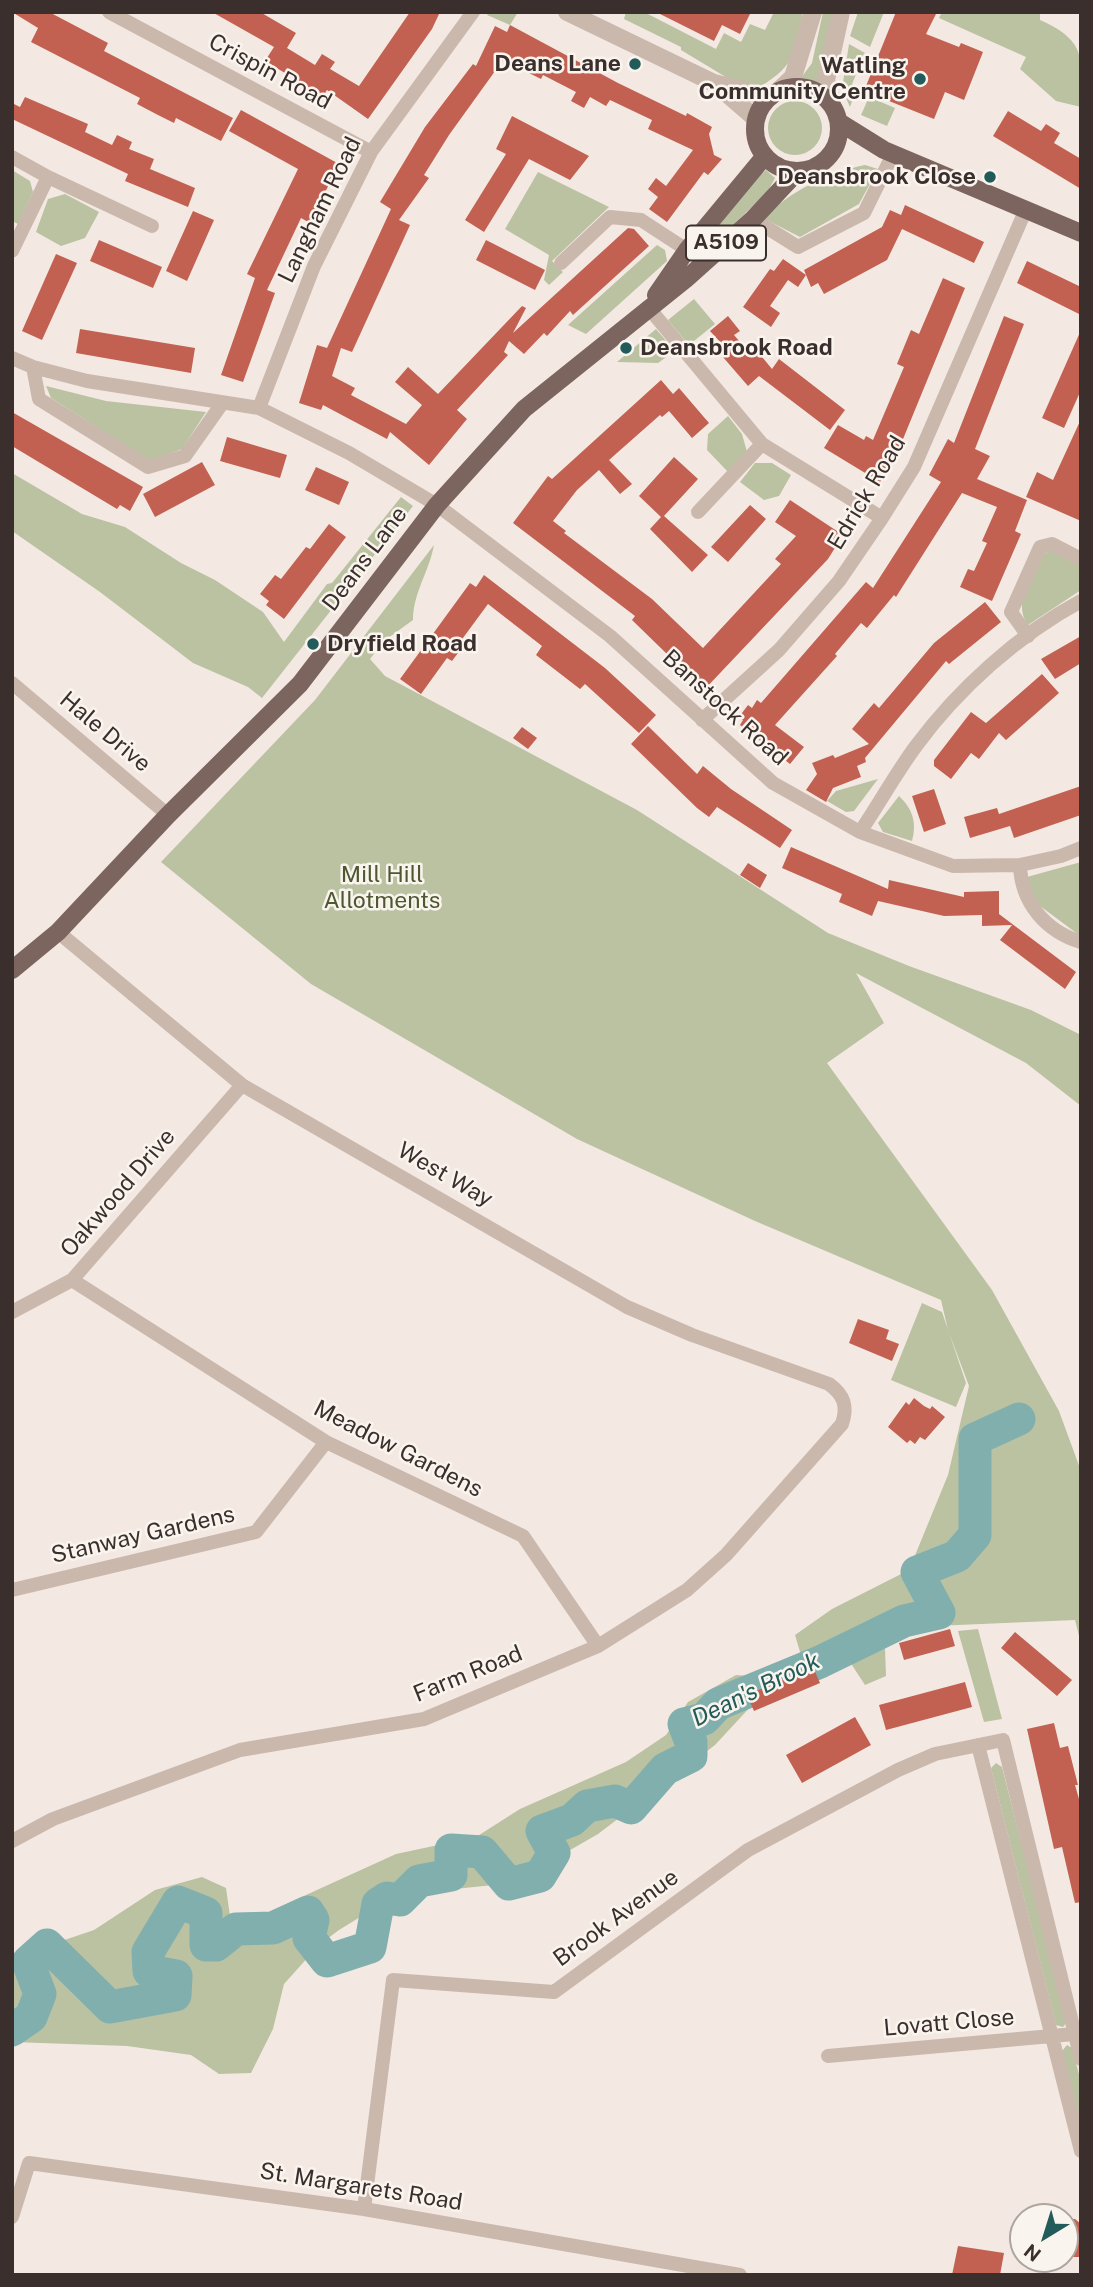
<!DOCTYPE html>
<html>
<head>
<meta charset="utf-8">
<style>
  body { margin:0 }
  #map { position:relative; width:1093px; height:2287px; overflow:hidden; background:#f3e9e2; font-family:"Public Sans",sans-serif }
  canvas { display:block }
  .frame { position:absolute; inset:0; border:14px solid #3a2f2c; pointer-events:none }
  .north { position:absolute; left:1009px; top:2203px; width:70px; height:70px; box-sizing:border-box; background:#faf4ee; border:2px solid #ada5a0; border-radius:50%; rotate:218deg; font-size:19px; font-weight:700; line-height:28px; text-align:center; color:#3a2f2c }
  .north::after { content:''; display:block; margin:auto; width:24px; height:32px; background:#225b59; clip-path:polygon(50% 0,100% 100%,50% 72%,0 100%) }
</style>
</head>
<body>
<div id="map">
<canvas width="1093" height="2287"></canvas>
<div class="frame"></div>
<div class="north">N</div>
</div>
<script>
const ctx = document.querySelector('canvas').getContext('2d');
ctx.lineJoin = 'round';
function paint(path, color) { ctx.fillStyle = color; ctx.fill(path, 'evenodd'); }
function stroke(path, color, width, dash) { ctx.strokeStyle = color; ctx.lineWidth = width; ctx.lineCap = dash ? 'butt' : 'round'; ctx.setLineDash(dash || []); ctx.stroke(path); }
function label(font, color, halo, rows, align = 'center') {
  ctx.font = font + ' "Public Sans",sans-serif'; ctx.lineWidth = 5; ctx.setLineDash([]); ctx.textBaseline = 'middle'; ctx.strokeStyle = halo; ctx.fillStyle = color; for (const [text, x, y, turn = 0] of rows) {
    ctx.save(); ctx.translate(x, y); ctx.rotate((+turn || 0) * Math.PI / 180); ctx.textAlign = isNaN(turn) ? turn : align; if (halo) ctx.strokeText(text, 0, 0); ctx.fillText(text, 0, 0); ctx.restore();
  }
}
const green = new Path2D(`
  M 489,12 L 518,12 L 510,25 L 487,15 Z
  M 626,12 L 644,12 L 716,49 L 724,33 L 741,42 L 750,24 L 765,30 L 774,12 L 803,12 C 796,50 796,65 761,86 L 729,79 L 681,50 L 681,47 L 624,19 Z
  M 823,12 L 834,12 L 820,85 L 801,78 L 812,63 Z
  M 858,12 L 884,12 L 870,47 L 850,36 Z
  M 942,12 L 1040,12 L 1040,20 C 1089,42 1081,59 1081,107 L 1056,101 L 1020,69 L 1026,57 L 939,18 Z
  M 849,44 L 865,53 L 852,84 L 857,87 L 850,107 L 842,89 Z
  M 869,97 L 895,108 L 887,126 L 861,115 Z
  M768 128a27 27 0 1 1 54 0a27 27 0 1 1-54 0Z
  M 865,165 L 878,169 L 859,204 L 800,237 L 763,218 C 791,191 827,173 865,165 Z
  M 12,170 L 30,181 L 33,192 L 18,224 L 12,221 Z
  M 766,170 L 775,178 L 768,191 L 684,273 L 751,182 Z
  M 538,172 L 609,207 L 552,261 L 563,272 L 549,285 L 544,280 L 549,255 L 505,229 Z
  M 65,194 L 99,212 L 85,238 L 61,246 L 36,232 L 48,199 Z
  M 657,245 L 665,250 L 667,261 L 586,334 L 568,325 Z
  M 694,299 L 715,324 L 689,345 L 668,320 Z
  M 656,329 L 675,351 L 658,363 L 617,362 Z
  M 46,386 L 106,401 L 206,412 L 182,449 L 150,461 L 51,398 Z
  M 728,416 L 742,434 L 747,452 L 728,472 L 707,450 L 708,434 Z
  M 755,463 L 772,463 L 791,475 L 779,496 L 764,500 L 740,482 Z
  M 12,473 L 82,514 L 125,527 L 181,563 L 215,580 L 263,612 L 284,642 L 327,584 L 332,583 L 401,497 L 413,506 L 262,698 L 248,687 L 193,663 L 100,592 L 12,531 Z
  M 434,545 C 429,572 413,593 413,620 L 384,641 L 370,659 L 385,676 L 637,810 L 828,933 L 909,966 L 1031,1010 L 1081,1035 L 1081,1106 L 1026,1063 L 856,973 L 884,1023 L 827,1063 L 992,1290 L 1059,1411 L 1081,1471 L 1081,1644 L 1075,1620 L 911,1627 L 885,1648 L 886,1676 L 865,1685 L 848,1659 L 803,1662 L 795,1635 L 832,1609 L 909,1570 L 948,1475 L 969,1386 L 948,1330 L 941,1300 L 755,1221 L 577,1139 L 311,984 L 161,862 L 315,700 Z
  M 1051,550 L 1081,563 L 1081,590 L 1028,625 C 1012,603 1032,577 1041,555 Z
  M 878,779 L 854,811 L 846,812 L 827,801 L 836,791 Z
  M 899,796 C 913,809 917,823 912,841 L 883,832 L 878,823 Z
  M 1081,862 L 1081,935 L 1079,935 L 1036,903 L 1027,877 Z
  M 922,1303 L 942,1312 L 966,1383 L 956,1407 L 891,1380 Z
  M 978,1629 L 1002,1719 L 984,1722 L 958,1631 Z
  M 736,1675 L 768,1677 L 753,1704 L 715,1745 L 598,1834 L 513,1883 L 396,1895 L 339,1930 L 319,1945 L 284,1984 L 273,2029 L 251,2073 L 219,2074 L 191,2055 L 127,2046 L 12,2042 L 12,1966 L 26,1953 L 94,1930 L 155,1890 L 202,1877 L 226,1888 L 230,1916 L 262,1915 L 396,1854 L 476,1837 L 520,1809 L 626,1762 L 666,1735 L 688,1702 Z
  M 996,1763 L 1002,1767 L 1067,2022 L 1063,2027 L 1056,2025 L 991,1768 Z
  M 1067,2045 L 1072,2048 L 1081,2082 L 1081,2125 L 1062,2051 Z`);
const river = new Path2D(`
  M 12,2030 L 31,2017 L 40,1994 L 28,1962 L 47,1945 L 110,2007 L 175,1995 L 176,1976 L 149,1971 L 148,1952 L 178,1902 L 206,1913 L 206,1945 L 216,1945 L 236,1929 L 273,1928 L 308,1912 L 313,1920 L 309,1938 L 327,1961 L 370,1947 L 378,1904 L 387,1898 L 400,1900 L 419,1881 L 451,1875 L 451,1850 L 482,1852 L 509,1884 L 540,1876 L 554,1853 L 542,1831 L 572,1820 L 587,1806 L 615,1801 L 631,1808 L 665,1769 L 691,1756 L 691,1742 L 684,1724 L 704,1719 L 718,1704 L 820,1662 L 904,1621 L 939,1613 L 917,1572 L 957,1556 L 975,1535 L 975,1439 L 1019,1419`);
const building = new Path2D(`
  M 12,12 L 49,12 L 108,43 L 104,51 L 233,118 L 221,141 L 176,118 L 174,123 L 158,115 L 137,104 L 140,98 L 31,42 L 38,28 Z
  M 212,12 L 260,12 L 296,33 L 287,48 L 315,65 L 322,54 L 335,62 L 330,69 L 359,86 L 410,12 L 440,12 L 432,29 L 368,119 L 327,90 L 323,96 L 265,61 L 274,47 Z
  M 656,12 L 751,12 L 740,34 L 722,25 L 714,41 Z
  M 896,12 L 937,12 L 926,34 L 959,47 L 961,43 L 983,52 L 964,100 L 945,92 L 934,119 L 864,91 Z
  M 510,25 L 618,83 L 686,116 L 687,113 L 712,127 L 709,134 L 714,155 L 722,159 L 708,175 L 704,172 L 667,222 L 649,209 L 658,197 L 648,189 L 656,178 L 666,186 L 693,150 L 648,129 L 652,120 L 610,100 L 606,106 L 590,97 L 584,108 L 571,101 L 576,92 L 543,75 L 541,79 L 503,60 L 449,135 L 424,175 L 429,178 L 399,220 L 410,225 L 352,352 L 341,348 L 332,376 L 355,388 L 351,395 L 406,424 L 422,405 L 395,382 L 408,367 L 438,394 L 522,306 L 526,308 L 513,333 L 628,228 L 634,229 L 649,246 L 573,315 L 570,311 L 547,336 L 544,333 L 524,354 L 509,341 L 504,352 L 508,355 L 457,410 L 467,419 L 429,465 L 390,432 L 387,439 L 323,405 L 321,410 L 299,403 L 317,345 L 327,348 L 391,209 L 380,202 L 425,127 L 473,64 L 476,66 L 495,26 L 507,32 Z
  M 25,97 L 88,124 L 85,132 L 112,145 L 117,135 L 132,142 L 129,149 L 154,159 L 150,169 L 195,188 L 188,207 L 125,181 L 128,174 L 12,119 L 12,103 L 20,107 Z
  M 241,110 L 339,164 L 310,223 L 301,218 L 267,290 L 275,293 L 243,382 L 221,375 L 255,278 L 247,274 L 298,169 L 229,131 Z
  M 1008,111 L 1041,131 L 1046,124 L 1060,133 L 1054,143 L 1081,159 L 1081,189 L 993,136 Z
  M 512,116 L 589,156 L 570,180 L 529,159 L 484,232 L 465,220 L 506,154 L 496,149 Z
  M 905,205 L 984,242 L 974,263 L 902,229 L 887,260 L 824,294 L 818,283 L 811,287 L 804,270 L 882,227 L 890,210 L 901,215 Z
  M 193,211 L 214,220 L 187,281 L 166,271 Z
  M 99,240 L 162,267 L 153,288 L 90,261 Z
  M 486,240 L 545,270 L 535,290 L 476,260 Z
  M 56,254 L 77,263 L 42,340 L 22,331 Z
  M 783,259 L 806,275 L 798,287 L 788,280 L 770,306 L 780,313 L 771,327 L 743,307 L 770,269 L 774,271 Z
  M 1027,261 L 1081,287 L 1081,315 L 1017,283 Z
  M 943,278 L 965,288 L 894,461 L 880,482 L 824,448 L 838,425 L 864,440 L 866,436 L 873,440 L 904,367 L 897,364 L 911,330 L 919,334 Z
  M 728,316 L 740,331 L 734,335 L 753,357 L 758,352 L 772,369 L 779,359 L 845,410 L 830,430 L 759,376 L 748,386 L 716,349 L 722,344 L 710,331 Z
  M 1004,316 L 1024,324 L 975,449 L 990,456 L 977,479 L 1027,500 L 1015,531 L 1021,534 L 992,601 L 960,587 L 968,569 L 974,571 L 987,543 L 982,541 L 997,507 L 962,493 L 896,597 L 894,595 L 867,628 L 861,623 L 835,654 L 837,656 L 775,725 L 804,747 L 790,764 L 740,725 L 743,720 L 739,717 L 748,705 L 752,708 L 757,700 L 761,703 L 866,582 L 873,588 L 941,482 L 929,475 L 948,439 L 954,443 Z
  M 80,329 L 195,348 L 191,373 L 76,353 Z
  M 1081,330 L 1081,390 L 1064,428 L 1042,418 Z
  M 661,380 L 673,394 L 679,388 L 709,423 L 692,438 L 669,411 L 662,417 L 660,415 L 609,460 L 632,484 L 620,494 L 599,470 L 577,490 L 553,521 L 566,531 L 564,533 L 652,599 L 703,648 L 781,564 L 775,559 L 796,536 L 775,522 L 790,500 L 843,535 L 828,559 L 704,690 L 632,620 L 635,616 L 513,523 L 548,476 L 552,479 Z
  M 12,412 L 143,487 L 130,511 L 120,505 L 117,509 L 12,446 Z
  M 1081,419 L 1081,521 L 1026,497 L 1037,472 L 1053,480 Z
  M 227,437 L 287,455 L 280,478 L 220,461 Z
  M 674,457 L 698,479 L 664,516 L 708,555 L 692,572 L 650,529 L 661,517 L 639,496 Z
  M 202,462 L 215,485 L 155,517 L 143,494 Z
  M 316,467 L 349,482 L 339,505 L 305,490 Z
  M 750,505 L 766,519 L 728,562 L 711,547 Z
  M 329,524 L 346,537 L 284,619 L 266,605 L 269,601 L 260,594 L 275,575 L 281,579 L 306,547 L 310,549 Z
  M 484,575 L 605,668 L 656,715 L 639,733 L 585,684 L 580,689 L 536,655 L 542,646 L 488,604 L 460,642 L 464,645 L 452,661 L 447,658 L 421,694 L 400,679 L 470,583 L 476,587 Z
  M 985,602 L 1001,622 L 949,664 L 946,661 L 865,758 L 866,762 L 857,766 L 861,777 L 833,788 L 826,802 L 806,790 L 817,774 L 812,763 L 833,755 L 835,758 L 869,744 L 852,729 L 874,703 L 879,708 L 934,643 Z
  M 1081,636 L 1081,663 L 1055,679 L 1041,659 Z
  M 1042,674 L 1059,693 L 1006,740 L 999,733 L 979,759 L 971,753 L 951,779 L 934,766 L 934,760 L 971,712 L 986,723 Z
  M 648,726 L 697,774 L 703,766 L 731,789 L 792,830 L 780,848 L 717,807 L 709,817 L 697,808 L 631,744 Z
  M 522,727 L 537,738 L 528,749 L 513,738 Z
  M 1081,786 L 1081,815 L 1014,838 L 1010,826 L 970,838 L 964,817 L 997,808 L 999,814 Z
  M 934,789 L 946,824 L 924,832 L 912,796 Z
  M 791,847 L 888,889 L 889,880 L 964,897 L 964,892 L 999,891 L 999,914 L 1076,972 L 1065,989 L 1000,940 L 1012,925 L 982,926 L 982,915 L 944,916 L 878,901 L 872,916 L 839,902 L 842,894 L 782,868 Z
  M 748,863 L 767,875 L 760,888 L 740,875 Z
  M 858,1319 L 889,1330 L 886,1339 L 899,1344 L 892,1361 L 849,1343 Z
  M 914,1398 L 924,1406 L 930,1409 L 932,1406 L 945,1417 L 925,1440 L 920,1437 L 915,1444 L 910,1440 L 907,1443 L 888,1427 L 906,1402 L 909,1405 Z
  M 950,1629 L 955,1646 L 904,1660 L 899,1643 Z
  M 1015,1632 L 1072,1680 L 1057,1696 L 1001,1648 Z
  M 813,1667 L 820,1683 L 754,1711 L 747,1695 Z
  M 965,1682 L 972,1707 L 886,1730 L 879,1705 Z
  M 855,1717 L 871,1745 L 802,1783 L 786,1755 Z
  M 1054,1723 L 1060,1748 L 1068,1746 L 1078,1785 L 1075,1785 L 1081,1806 L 1081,1902 L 1075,1903 L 1062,1847 L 1054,1849 L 1027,1729 Z
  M 1065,2219 L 1075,2219 L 1081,2224 L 1081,2257 L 1065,2257 Z
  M 958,2246 L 1004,2253 L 1000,2275 L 952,2275 Z`);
const minor = new Path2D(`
  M 109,12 L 371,152
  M 12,157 L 48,177 L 12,251
  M 48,177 L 152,226
  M 753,219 L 798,247 L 864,213 L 893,154
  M 561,263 L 610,217 L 641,220 L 687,250
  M 648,307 L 762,444 L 882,518
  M 12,358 L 33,367 L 87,381 L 259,408 L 349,453 L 437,505 L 610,636 L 773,783 L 860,832 L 953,866 L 1020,865 L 1061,856 L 1081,848
  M 33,367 L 39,399 L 148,467 L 185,456 L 221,405
  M 259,408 L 314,266 L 371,152 L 473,12
  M 698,512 L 762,444
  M 1028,636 L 1011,612 L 1040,547 L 1052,544 L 1081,559
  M 12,683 L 168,815
  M 702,720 L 779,650 L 839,581 L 882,518 L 914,467 L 1026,209
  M 860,832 C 879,804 896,773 916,746 C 958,689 1018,635 1081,601
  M 1020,865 C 1021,902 1045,931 1081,942
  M 72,1280 L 326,1442 L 523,1536 L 598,1646
  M 12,1312 L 72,1280 L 242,1085
  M 12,1590 L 256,1532 L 326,1442
  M 978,1745 L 1081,2151
  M 12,1841 L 53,1819 L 240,1750 L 424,1719 L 598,1646 L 687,1590 L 726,1555 L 842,1424 C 848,1406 844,1395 829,1384 L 692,1335 L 627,1307 L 242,1085 L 58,932
  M 828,2056 L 1074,2034
  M 364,2209 L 393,1980 L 554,1992 L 748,1850 L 898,1770 L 935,1754 L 1003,1740 L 1081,2059
  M 12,2217 L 29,2163 L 364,2209 L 740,2275`);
const tertiary = new Path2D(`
  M 567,12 L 714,83 L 768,97
  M 719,87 L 755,118
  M 780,89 L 793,77 L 813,12
  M 832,104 L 826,80 L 841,12`);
const primary = new Path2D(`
  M755 129a42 42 0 1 1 84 0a42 42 0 1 1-84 0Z
  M 839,122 L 884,150 L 1081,233
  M 656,295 L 687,250 L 764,157
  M 12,970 L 58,932 L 168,815 L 300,684 L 437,505 L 524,409 L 686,279 L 753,219 L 797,172`);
const markers = [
  [635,64,7,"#225b59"],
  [920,79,7,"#225b59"],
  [990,177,7,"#225b59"],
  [626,348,7,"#225b59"],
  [313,644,7,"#225b59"]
];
const shields = [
  [726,243,80]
];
const shieldNames = [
  ["A5109",726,243]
];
const poiNames = [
  ["Deans Lane",621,64],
  ["Watling",906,66],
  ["Community Centre",906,92],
  ["Deansbrook Close",976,177],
  ["Deansbrook Road",640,348,"left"],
  ["Dryfield Road",327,644,"left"]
];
const streetNames = [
  ["Crispin Road",270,72,28],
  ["Langham Road",320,210,-64],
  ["Edrick Road",867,493,-59],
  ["Deans Lane",365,559,-53],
  ["Banstock Road",725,708,42],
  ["Hale Drive",105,732,40],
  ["West Way",445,1175,30],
  ["Oakwood Drive",118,1193,-49],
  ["Meadow Gardens",398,1449,27],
  ["Stanway Gardens",143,1535,-13],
  ["Farm Road",468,1674,-22],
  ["Brook Avenue",616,1918,-36],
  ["Lovatt Close",949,2023,-5],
  ["St. Margarets Road",361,2187,9]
];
const parkNames = [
  ["Mill Hill",382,875],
  ["Allotments",382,901]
];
const waterNames = [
  ["Dean's Brook",756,1690,-26]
];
paint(green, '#bac2a2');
stroke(river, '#81afad', 33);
paint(building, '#c26151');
stroke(minor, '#cbb8ad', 14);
stroke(tertiary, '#cbb8ad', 18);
stroke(primary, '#7b655e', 18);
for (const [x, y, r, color] of markers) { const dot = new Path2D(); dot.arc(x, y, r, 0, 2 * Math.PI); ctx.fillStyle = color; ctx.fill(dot); stroke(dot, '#faf4ee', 2.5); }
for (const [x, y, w] of shields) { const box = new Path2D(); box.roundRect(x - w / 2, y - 17.5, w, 35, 5); ctx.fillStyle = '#faf4ee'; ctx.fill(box); stroke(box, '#3a2f2c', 2); }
label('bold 21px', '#3a2f2c', null, shieldNames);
label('bold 23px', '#3a2f2c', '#faf4ee', poiNames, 'right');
label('23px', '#3a2f2c', '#faf4ee', streetNames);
label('23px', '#4d5830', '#faf4ee', parkNames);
label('italic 24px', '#225b59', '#faf4ee', waterNames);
</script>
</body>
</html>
